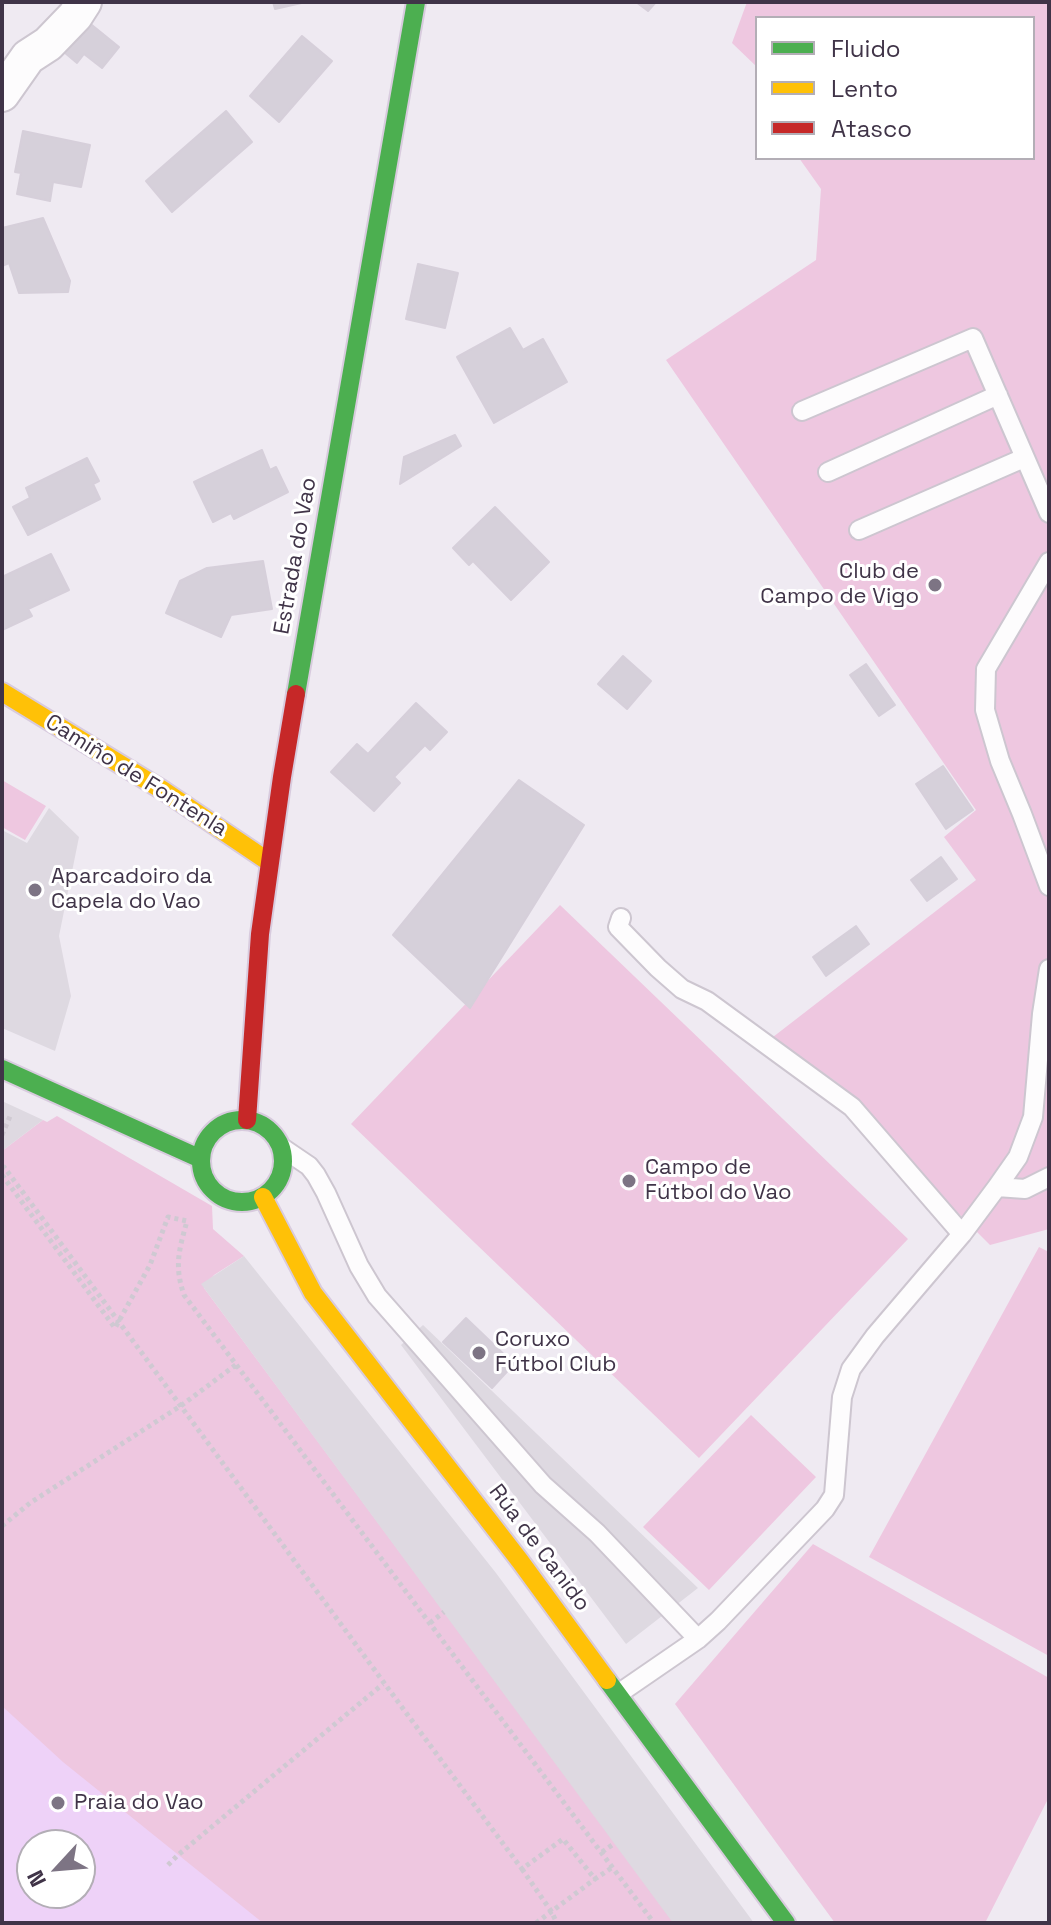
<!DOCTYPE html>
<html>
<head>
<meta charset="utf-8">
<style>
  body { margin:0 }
  #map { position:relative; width:1051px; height:1925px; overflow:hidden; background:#efeaf2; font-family:"Space Grotesk",sans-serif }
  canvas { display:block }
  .frame { position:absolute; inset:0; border:4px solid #403448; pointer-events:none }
  .legend { position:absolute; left:755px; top:16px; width:280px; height:144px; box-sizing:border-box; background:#fff; border:2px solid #b3aeb6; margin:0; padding:10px 14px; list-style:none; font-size:24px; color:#403448 }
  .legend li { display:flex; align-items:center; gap:16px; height:40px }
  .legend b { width:40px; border:2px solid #b3aeb6 }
  .north { position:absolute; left:16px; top:1829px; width:80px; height:80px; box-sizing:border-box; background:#fff; border:2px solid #b3aeb6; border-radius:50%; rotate:244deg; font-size:22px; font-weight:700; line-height:32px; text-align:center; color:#403448 }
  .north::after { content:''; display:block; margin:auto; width:28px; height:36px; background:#7d7484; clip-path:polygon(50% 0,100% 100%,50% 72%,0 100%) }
</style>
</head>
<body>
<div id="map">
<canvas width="1051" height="1925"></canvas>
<div class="frame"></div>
<ul class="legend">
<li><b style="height:10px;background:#4caf50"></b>Fluido</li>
<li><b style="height:10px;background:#ffc107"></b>Lento</li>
<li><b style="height:10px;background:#c62828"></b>Atasco</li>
</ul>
<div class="north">N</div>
</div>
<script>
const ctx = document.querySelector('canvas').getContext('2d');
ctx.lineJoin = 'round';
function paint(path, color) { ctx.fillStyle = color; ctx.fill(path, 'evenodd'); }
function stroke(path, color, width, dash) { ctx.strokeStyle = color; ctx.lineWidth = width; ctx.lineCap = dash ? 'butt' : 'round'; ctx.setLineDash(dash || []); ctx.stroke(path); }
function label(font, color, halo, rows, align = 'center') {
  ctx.font = font + ' "Space Grotesk",sans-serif'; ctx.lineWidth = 6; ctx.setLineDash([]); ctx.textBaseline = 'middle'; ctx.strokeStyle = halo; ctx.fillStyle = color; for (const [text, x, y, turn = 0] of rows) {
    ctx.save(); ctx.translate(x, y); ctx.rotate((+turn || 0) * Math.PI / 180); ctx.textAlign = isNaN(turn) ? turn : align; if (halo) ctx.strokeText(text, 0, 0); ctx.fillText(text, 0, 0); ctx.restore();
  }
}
const green = new Path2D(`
  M 747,2 L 1049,2 L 1049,1229 L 990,1245 L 907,1162 L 839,1084 L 773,1037 L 976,880 L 944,837 L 976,810 L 666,360 L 816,260 L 821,189 L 799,158 L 1033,158 L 1033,18 L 757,18 L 757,67 L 732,43 Z
  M 2,780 L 46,806 L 25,840 L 2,827 Z
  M 560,905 L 908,1239 L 699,1458 L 351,1124 Z
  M 57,1116 L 212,1206 L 213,1229 L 244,1256 L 214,1275 L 204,1288 L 675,1923 L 2,1923 L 2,1151 L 43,1120 L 47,1122 ZM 32,1845 L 80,1845 L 80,1893 L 32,1893 Z
  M 1039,1247 L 1049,1252 L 1049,1656 L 869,1557 Z
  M 751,1415 L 816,1477 L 709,1590 L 643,1527 Z
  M 813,1544 L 1049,1678 L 1049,1797 L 985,1923 L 835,1923 L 675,1704 Z`);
const sand = new Path2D(`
  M 2,1706 L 63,1762 L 263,1923 L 2,1923 ZM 32,1845 L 80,1845 L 80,1893 L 32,1893 Z`);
const parking = new Path2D(`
  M 49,808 L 79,837 L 59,936 L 71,996 L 55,1051 L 2,1028 L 2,830 L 27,843 Z
  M 2,1101 L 43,1120 L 2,1151 Z
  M 244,1256 L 496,1573 L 754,1923 L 673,1923 L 201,1284 Z
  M 423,1325 L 698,1588 L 626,1644 L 401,1345 Z`);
const building = new Path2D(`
  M 273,2 L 306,2 L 275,9 Z
  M 636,2 L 656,2 L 648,11 Z
  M 82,17 L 119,47 L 102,68 L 84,54 L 77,63 L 58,47 Z
  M 302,36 L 332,61 L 279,122 L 250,96 Z
  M 226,111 L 252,142 L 172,212 L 146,181 Z
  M 23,131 L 90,145 L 81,187 L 53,182 L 50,201 L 17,194 L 21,173 L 15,172 Z
  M 43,218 L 70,281 L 68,292 L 19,293 L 9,263 L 2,266 L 2,228 Z
  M 418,264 L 458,273 L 445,328 L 406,319 Z
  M 510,328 L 523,350 L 543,339 L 567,382 L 494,423 L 457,357 Z
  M 455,435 L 461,446 L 400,484 L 404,457 Z
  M 262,450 L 270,470 L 276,467 L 288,492 L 234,519 L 231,513 L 213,522 L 194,482 Z
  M 87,458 L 99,481 L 93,484 L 100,499 L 28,535 L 13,507 L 30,498 L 26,488 Z
  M 495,507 L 549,562 L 511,600 L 473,561 L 469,565 L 453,548 Z
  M 51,554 L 69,590 L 28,609 L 32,616 L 2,630 L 2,577 Z
  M 263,561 L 272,609 L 231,615 L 221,637 L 166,613 L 180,581 L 207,568 Z
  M 623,656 L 651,681 L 627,709 L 598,684 Z
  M 866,664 L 895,705 L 879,716 L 850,675 Z
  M 416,703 L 447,732 L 430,750 L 425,745 L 394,777 L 400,783 L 374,811 L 331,772 L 357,744 L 368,754 Z
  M 943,766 L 973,810 L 946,829 L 916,784 Z
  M 519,780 L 584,825 L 470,1008 L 393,935 Z
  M 941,857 L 957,879 L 927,901 L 911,880 Z
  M 856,926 L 869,944 L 826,976 L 813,957 Z
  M 466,1318 L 514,1364 L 492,1388 L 443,1342 Z`);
const path = new Path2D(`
  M 2,1135 L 11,1114
  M 2,1168 L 4,1167 C 178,1400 348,1636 522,1869 L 563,1839 L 595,1879 L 613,1867
  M 2,1175 L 115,1328 L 150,1265 L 168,1217 L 187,1221 C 179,1250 174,1266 184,1295 L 654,1923
  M 2,1526 L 30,1503 L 182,1405 L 237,1364
  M 430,1623 L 444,1612
  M 602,1852 L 615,1843
  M 168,1865 L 178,1855 L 383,1684
  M 522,1869 L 551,1911 L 557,1923
  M 536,1923 L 595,1879`);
const lane = new Path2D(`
  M 802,411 L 973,338 L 1049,513
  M 828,472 L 998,395
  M 859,530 L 1024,458
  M 1049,562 L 986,669 L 985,710 L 1000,761 L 1022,814 L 1049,886
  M 621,918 L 618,927 L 658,968 L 682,989 L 707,1001 L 852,1107 L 962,1234
  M 281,1147 L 309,1166 L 316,1175 L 326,1193 L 359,1266 L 377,1296 L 543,1485 L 597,1533 L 698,1639
  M 997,1187 L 1018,1157 L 1033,1117 L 1042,1014 L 1049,969
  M 618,1694 L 698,1639 L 718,1621 L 825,1509 L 834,1495 L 842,1397 L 851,1369 L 875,1336 L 962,1234 L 997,1187 L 1025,1189 L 1049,1177`);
const street = new Path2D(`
  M 2,94 L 28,57 L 48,44 L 75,16 L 84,2`);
const fast = new Path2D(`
  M 296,694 L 416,2
  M 2,1069 L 201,1159
  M201 1161a41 41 0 1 1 82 0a41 41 0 1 1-82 0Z
  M 607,1680 L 786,1923`);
const slow = new Path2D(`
  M 2,692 L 164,791 L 269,862
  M 263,1197 L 313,1293 L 520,1561 L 607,1680`);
const jam = new Path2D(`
  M 247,1120 L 260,934 L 282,777 L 296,694`);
const markers = [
  [935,585,8,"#7d7484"],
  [35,890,8,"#7d7484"],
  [629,1181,8,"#7d7484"],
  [479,1353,8,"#7d7484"],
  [58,1803,8,"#7d7484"]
];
const streetNames = [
  ["Estrada do Vao",296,556,-80],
  ["Camiño de Fontenla",136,776,32],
  ["Rúa de Canido",539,1548,53]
];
const poiNames = [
  ["Club de",919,572,"right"],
  ["Campo de Vigo",919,597,"right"],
  ["Aparcadoiro da",51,877],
  ["Capela do Vao",51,902],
  ["Campo de",645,1168],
  ["Fútbol do Vao",645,1193],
  ["Coruxo",495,1340],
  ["Fútbol Club",495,1365],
  ["Praia do Vao",74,1803]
];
paint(green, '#eec7e0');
paint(sand, '#eed2f8');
paint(parking, '#ded9e1');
paint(building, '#d6d0da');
stroke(building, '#d6cfda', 2);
stroke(lane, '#cdc6d0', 22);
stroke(street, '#cdc6d0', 38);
stroke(fast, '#d8cbde', 22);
stroke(slow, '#d8cbde', 22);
stroke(jam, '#d8cbde', 22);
stroke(path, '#cfc9d2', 5, [4, 4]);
stroke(lane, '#fdfcfd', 18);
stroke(street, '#fdfcfd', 34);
stroke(fast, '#4caf50', 18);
stroke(slow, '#ffc107', 18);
stroke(jam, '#c62828', 18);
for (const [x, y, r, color] of markers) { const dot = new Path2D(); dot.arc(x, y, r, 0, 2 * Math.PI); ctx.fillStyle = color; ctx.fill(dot); stroke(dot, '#fff', 3); }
label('22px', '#403448', '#fff', streetNames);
label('22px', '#403448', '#fff', poiNames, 'left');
</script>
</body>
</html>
